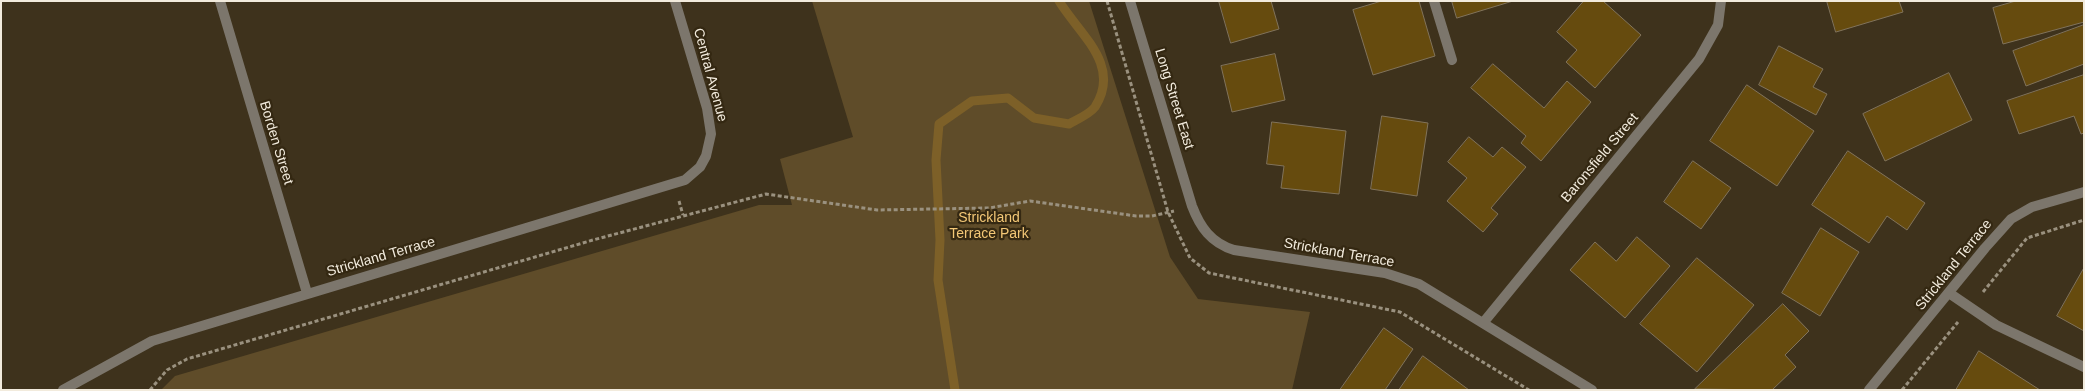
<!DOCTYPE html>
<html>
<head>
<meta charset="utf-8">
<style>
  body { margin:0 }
  #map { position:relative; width:2085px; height:391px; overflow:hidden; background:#3e321c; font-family:Arial,sans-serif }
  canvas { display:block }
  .frame { position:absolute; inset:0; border:2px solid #f2ebdd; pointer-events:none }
</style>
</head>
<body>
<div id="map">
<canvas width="2085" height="391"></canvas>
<div class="frame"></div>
</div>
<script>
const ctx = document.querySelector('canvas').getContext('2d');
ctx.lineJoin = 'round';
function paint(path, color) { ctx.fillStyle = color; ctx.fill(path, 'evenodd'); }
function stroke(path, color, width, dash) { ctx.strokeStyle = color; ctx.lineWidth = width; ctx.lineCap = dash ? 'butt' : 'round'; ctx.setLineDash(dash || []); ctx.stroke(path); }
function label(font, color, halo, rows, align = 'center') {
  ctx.font = font + ' Arial,sans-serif'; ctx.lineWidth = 4.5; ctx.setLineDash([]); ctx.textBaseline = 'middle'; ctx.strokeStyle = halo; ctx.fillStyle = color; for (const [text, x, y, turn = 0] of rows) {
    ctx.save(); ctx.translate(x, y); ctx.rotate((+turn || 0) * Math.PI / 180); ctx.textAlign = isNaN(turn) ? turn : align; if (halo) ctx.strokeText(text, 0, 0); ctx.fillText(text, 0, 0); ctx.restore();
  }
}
const green = new Path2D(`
  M 812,1 L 1089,1 L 1170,257 L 1198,299 L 1310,312 L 1292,390 L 161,390 L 175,376 L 759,205 L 792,205 L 780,159 L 853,137 Z`);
const stream = new Path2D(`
  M 955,390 L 938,280 L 940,240 L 936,160 L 939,124 L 972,101 L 1008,98 L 1034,118 L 1069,124 C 1076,120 1090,114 1095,107 C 1122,65 1079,34 1059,1`);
const building = new Path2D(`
  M 1219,1 L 1271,1 L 1279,29 L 1231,43 Z
  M 1382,1 L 1419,1 L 1435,56 L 1373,75 L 1353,10 Z
  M 1452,1 L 1513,1 L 1457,18 Z
  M 1584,1 L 1603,1 L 1641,35 L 1595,88 L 1566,62 L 1577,50 L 1557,32 Z
  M 1827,1 L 1899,1 L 1903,12 L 1836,32 Z
  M 2016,1 L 2084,1 L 2084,22 L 2003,44 L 1993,8 Z
  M 2084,25 L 2084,64 L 2026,86 L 2013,51 Z
  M 1779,46 L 1823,69 L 1813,87 L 1827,94 L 1816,115 L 1759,85 Z
  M 1275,54 L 1285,100 L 1232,112 L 1221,66 Z
  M 1493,64 L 1544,108 L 1567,81 L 1591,102 L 1541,161 L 1521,143 L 1526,136 L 1471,88 Z
  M 1949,73 L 1972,120 L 1885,161 L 1863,114 Z
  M 2084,75 L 2084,133 L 2081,134 L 2074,116 L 2019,134 L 2007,101 Z
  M 1747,85 L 1814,131 L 1777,186 L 1710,141 Z
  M 1382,116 L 1428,123 L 1417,196 L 1371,189 Z
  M 1272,122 L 1346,131 L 1339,194 L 1281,188 L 1284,166 L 1267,164 Z
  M 1469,137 L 1493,157 L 1502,147 L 1526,167 L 1491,208 L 1498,214 L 1483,232 L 1447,201 L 1467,178 L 1448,162 Z
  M 1848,151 L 1925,203 L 1907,230 L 1887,216 L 1869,243 L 1812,205 Z
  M 1693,161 L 1731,188 L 1701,229 L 1664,202 Z
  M 1821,228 L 1859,252 L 1820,316 L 1782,293 Z
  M 1637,237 L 1670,266 L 1625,318 L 1570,270 L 1595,242 L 1616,261 Z
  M 1697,258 L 1754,305 L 1697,372 L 1640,324 Z
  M 2084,268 L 2084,331 L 2057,316 Z
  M 1783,304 L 1809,331 L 1785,355 L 1796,367 L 1772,390 L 1695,389 Z
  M 1384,328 L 1413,349 L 1385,390 L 1340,390 Z
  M 1979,351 L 2040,390 L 1956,390 Z
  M 1423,356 L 1469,390 L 1399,390 Z`);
const path = new Path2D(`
  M 1107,1 L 1168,212 L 1190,258 L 1209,273 L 1400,312 L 1529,390
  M 679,201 L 683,215
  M 1983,292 L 2027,238 L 2084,220
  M 150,390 L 167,370 L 187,359 L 593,240 L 766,194 L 877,210 L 989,208 L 1030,201 L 1136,216 L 1152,216 L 1174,211
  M 1902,390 L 1958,322`);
const street = new Path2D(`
  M 220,1 L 307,293
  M 1130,1 L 1192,206 C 1200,227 1211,243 1234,250 L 1385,273 L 1419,284 L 1592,390
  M 1434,1 L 1452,60
  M 1949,293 L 1996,325 L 2084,367
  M 1483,323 L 1699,59 L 1718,25 L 1721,1
  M 63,390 L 152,341 L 685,180 L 700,167 L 706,156 L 711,134 L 707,108 L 675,1
  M 1869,390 L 1985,248 L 2011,219 L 2032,207 L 2084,192`);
const streetNames = [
  ["Central Avenue",710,75,75],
  ["Long Street East",1174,99,73],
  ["Borden Street",276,143,73],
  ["Baronsfield Street",1600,158,-50],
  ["Strickland Terrace",1339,253,10],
  ["Strickland Terrace",381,257,-16],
  ["Strickland Terrace",1954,265,-51]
];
const parkNames = [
  ["Strickland",989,218],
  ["Terrace Park",989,234]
];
paint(green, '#5f4c29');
stroke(stream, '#7d6028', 9);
paint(building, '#664b0e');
stroke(building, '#81735b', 1);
stroke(path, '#9a917f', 3, [4, 2.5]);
stroke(street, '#7c766c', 10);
label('14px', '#f2ebdd', '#342812', streetNames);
label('14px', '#f3c776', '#342812', parkNames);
</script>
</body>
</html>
